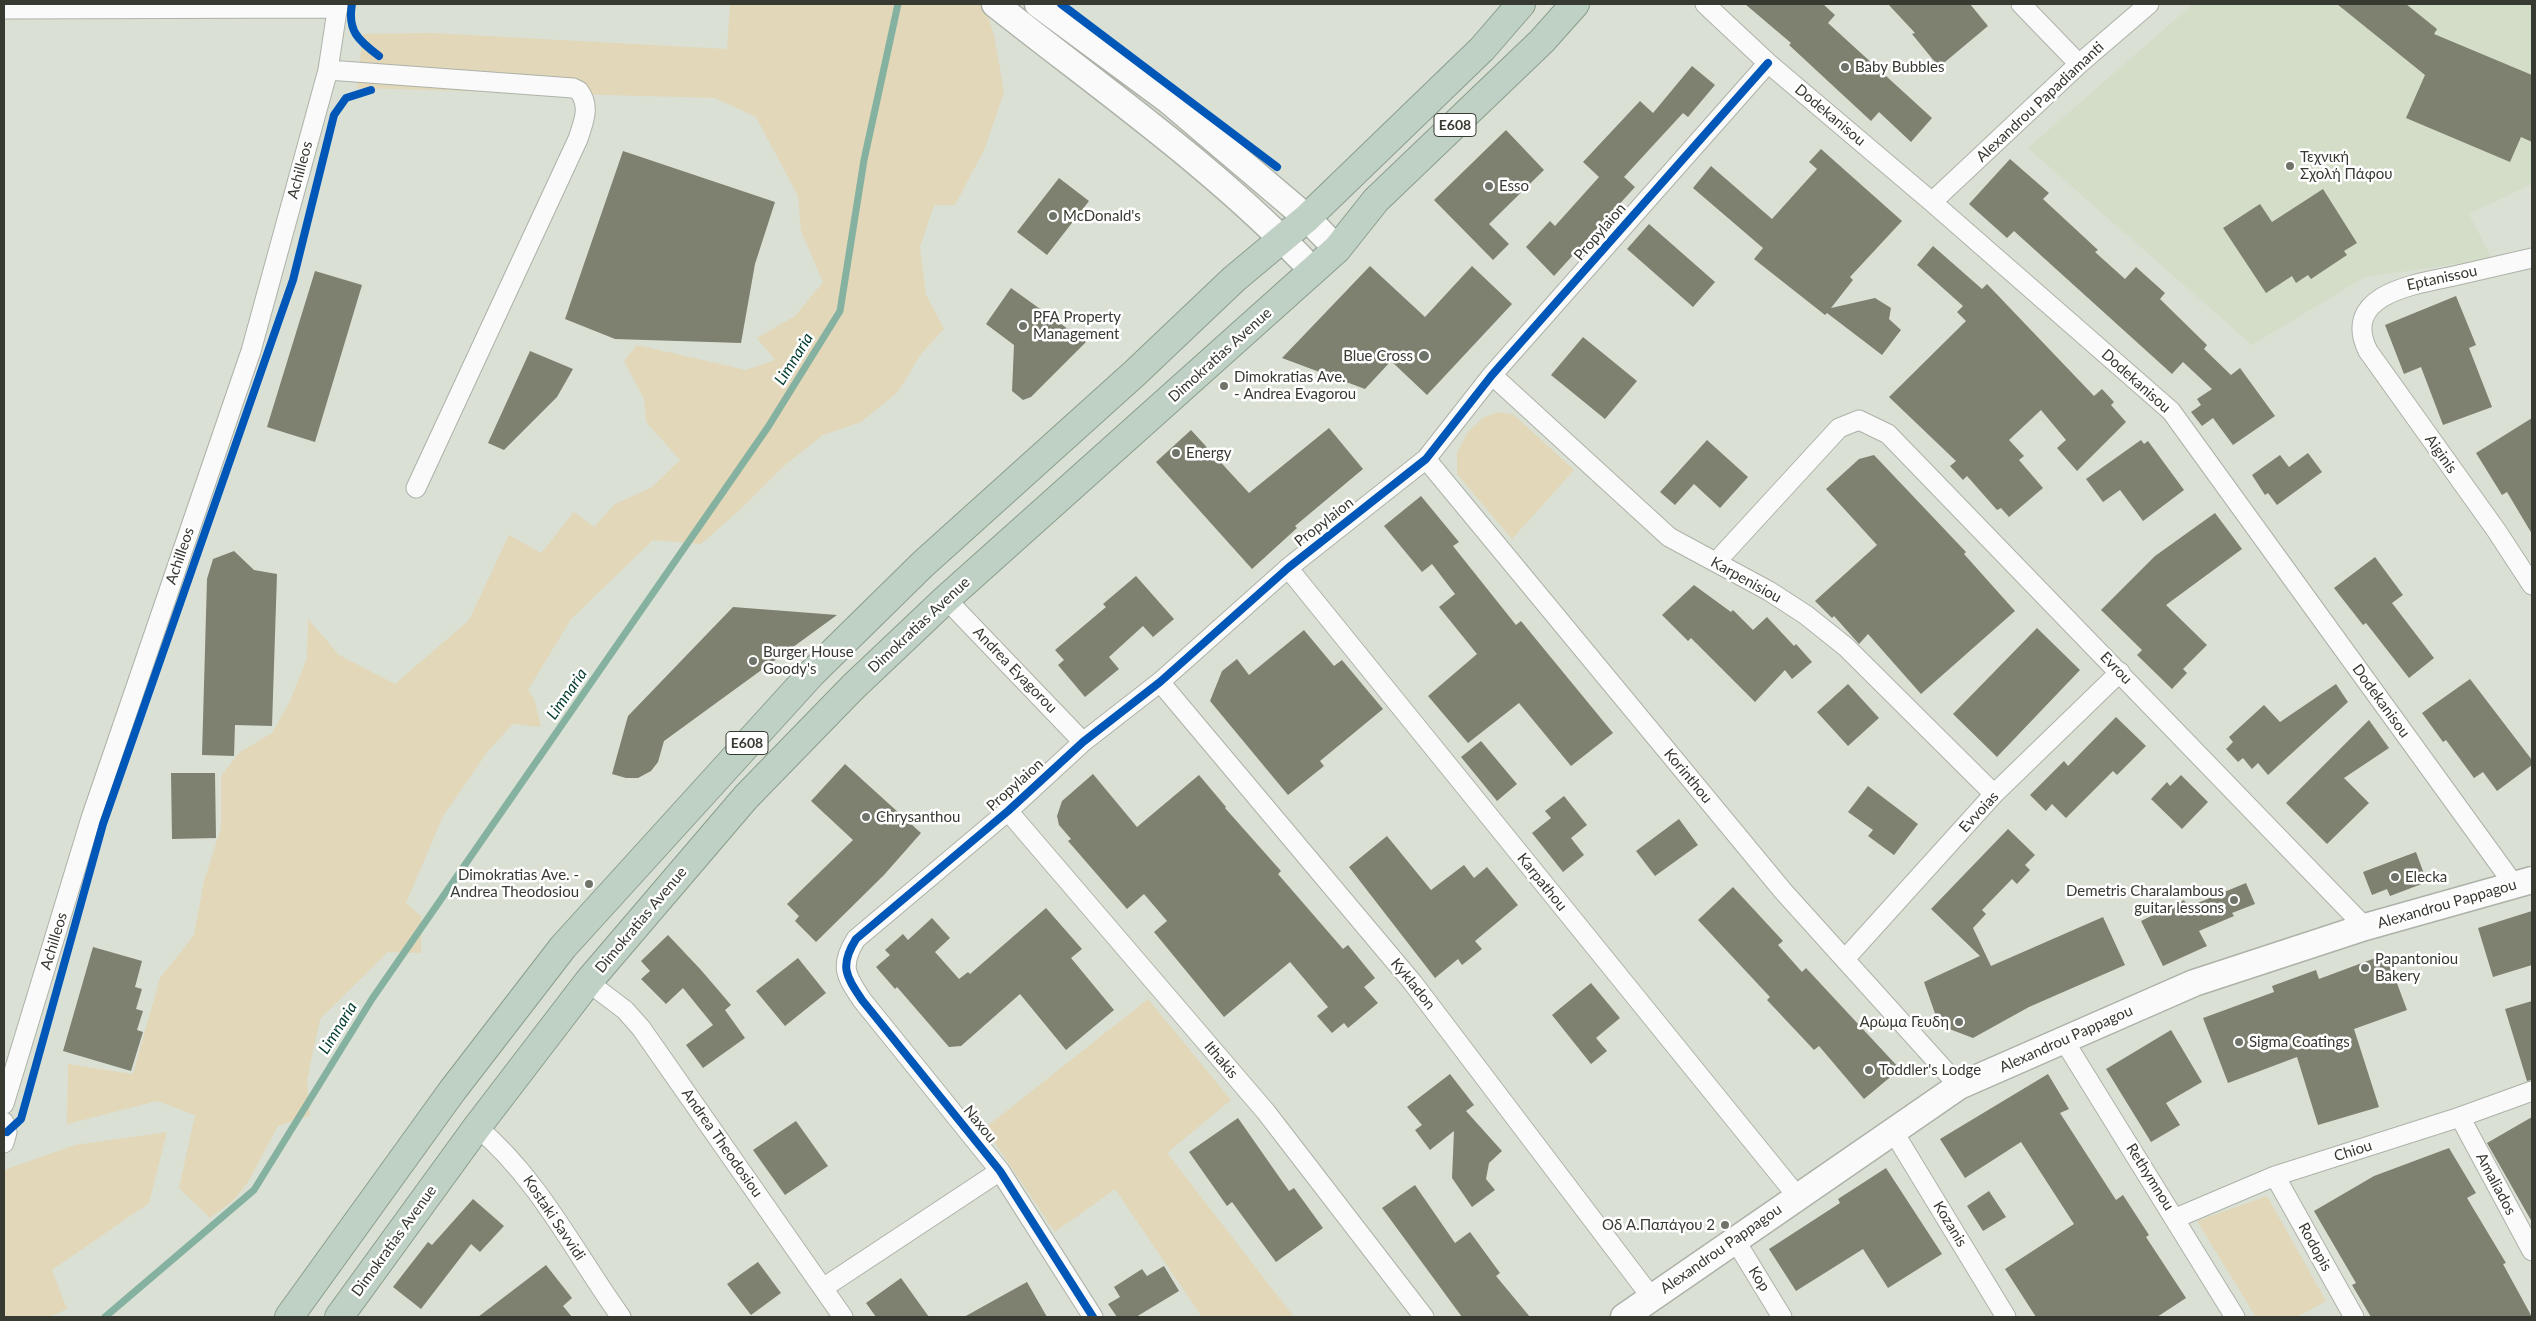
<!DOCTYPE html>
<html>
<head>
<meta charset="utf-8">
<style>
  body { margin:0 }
  #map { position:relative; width:2536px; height:1321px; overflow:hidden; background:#dae0d4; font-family:Lato,sans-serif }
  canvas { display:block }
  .frame { position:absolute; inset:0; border:5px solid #363a31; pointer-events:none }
</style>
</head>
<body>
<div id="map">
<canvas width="2536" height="1321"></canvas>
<div class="frame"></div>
</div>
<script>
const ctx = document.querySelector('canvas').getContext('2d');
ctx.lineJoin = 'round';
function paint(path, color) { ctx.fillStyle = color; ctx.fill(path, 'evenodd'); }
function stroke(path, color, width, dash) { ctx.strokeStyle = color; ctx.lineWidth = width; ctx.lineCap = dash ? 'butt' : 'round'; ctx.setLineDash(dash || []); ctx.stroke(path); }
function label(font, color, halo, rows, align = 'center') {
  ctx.font = font + ' Lato,sans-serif'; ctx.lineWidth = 5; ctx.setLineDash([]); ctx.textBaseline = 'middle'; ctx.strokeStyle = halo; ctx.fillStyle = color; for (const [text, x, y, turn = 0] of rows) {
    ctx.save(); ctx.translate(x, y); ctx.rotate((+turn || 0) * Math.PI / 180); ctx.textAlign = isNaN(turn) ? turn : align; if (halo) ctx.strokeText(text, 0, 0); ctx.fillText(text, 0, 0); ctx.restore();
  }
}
const built = new Path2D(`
  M 2193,4 L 2532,4 L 2532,184 L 2469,214 L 2492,259 L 2365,277 L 2252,345 L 2028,148 Z`);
const green = new Path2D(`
  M 730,4 L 984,4 L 994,35 L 1004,92 L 985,148 L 955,205 L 934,205 L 920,247 L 926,295 L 944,329 L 921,354 L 898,392 L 861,422 L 823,435 L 784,466 L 744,506 L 701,544 L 653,540 L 571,619 L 528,690 L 534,699 L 541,727 L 513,724 L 488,751 L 443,816 L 406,903 L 421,916 L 421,953 L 388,952 L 320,1019 L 307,1080 L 310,1115 L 278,1126 L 248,1182 L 234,1200 L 210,1218 L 179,1188 L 195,1115 L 157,1101 L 67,1124 L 68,1064 L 133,1074 L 160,978 L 194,935 L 204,881 L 221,828 L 221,776 L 240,752 L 272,733 L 290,701 L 307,658 L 308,619 L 339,655 L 395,684 L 469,620 L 509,535 L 541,553 L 574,512 L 594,527 L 615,504 L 651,488 L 680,460 L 646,422 L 644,399 L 624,361 L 637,345 L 746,370 L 775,360 L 757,338 L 795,316 L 823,282 L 801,231 L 798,196 L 756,117 L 715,98 L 357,88 L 363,34 L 431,33 L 727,49 Z
  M 1499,412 L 1514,415 L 1574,470 L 1512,539 L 1457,474 L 1457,453 L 1468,432 L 1484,417 Z
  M 1148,999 L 1231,1100 L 1167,1153 L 1294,1317 L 1202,1317 L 1115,1189 L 1055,1232 L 985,1128 Z
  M 167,1132 L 149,1203 L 52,1270 L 67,1309 L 49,1317 L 4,1317 L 4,1170 L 75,1145 Z
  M 2267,1196 L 2326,1301 L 2297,1317 L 2256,1317 L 2197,1221 Z`);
const stream = new Path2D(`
  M 105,1317 L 254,1190 L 372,999 L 768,427 L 840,311 L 864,160 L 898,4`);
const building = new Path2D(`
  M 1745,4 L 1823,4 L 1835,15 L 1828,23 L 1932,118 L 1911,142 L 1879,112 L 1871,121 L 1789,45 L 1791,43 Z
  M 1888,4 L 1970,4 L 1988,26 L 1939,67 L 1912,34 L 1915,33 Z
  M 2337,4 L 2406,4 L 2437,29 L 2434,34 L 2532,75 L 2532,142 L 2521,137 L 2510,162 L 2406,118 L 2425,75 Z
  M 1692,66 L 1715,85 L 1688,117 L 1683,113 L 1624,177 L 1635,187 L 1554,276 L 1526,247 L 1550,221 L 1555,226 L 1599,177 L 1583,162 L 1640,101 L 1653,113 Z
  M 1506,130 L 1544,170 L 1489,224 L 1509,244 L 1493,260 L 1434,200 Z
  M 1821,149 L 1902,221 L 1850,277 L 1853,280 L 1831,308 L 1875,298 L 1891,308 L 1889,319 L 1901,330 L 1882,355 L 1827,313 L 1825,315 L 1754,259 L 1763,248 L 1693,188 L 1711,166 L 1772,219 L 1817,169 L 1809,162 Z
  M 623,151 L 775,202 L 755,264 L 741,343 L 615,339 L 565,319 Z
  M 2010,159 L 2049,193 L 2043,199 L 2098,250 L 2095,252 L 2125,279 L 2136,267 L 2165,293 L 2160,299 L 2207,345 L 2204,349 L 2231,375 L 2240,368 L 2275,416 L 2233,445 L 2213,418 L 2202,426 L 2191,412 L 2201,405 L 2197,399 L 2212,389 L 2183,362 L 2172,374 L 2014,231 L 2007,238 L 1969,204 Z
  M 1059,178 L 1089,201 L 1047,255 L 1017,232 Z
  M 2323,189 L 2357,243 L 2344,251 L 2347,255 L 2311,279 L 2308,275 L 2296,283 L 2292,276 L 2266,293 L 2223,228 L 2260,204 L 2272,222 Z
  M 1649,224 L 1715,282 L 1693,307 L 1627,249 Z
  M 1933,246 L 1982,289 L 1987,284 L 2094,396 L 2102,389 L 2114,402 L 2111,405 L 2126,422 L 2077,471 L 2057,448 L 2066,440 L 2041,410 L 2009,440 L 2024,456 L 2019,460 L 2043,488 L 2009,517 L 2001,508 L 1997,510 L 1967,476 L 1963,480 L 1950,466 L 1956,461 L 1889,397 L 1966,321 L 1957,312 L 1963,306 L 1917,265 Z
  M 1370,266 L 1425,317 L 1472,266 L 1512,304 L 1427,395 L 1391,361 L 1365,389 L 1282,358 Z
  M 315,271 L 362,285 L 315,442 L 267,427 Z
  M 1011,288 L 1086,342 L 1031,397 L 1023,400 L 1012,391 L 1014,345 L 986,324 Z
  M 2456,296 L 2476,345 L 2469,348 L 2492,407 L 2443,425 L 2421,367 L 2404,374 L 2385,325 Z
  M 1583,337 L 1637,381 L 1605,419 L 1551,375 Z
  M 530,351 L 573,369 L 557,397 L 504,450 L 488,443 Z
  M 2532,418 L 2532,534 L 2507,492 L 2502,495 L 2476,453 Z
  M 1329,428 L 1363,469 L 1295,526 L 1297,528 L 1252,569 L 1156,462 L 1191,430 L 1249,493 Z
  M 1707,440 L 1748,477 L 1720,508 L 1694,484 L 1675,505 L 1660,492 Z
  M 2141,440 L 2144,444 L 2148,441 L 2184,490 L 2143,521 L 2120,490 L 2103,502 L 2086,479 Z
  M 2308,453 L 2322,472 L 2277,505 L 2268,493 L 2265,495 L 2252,475 L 2280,455 L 2289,467 Z
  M 1874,455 L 1966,552 L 1964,554 L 2015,611 L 1921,694 L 1868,634 L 1859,644 L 1834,616 L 1832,618 L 1815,601 L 1877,545 L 1826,489 L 1859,459 Z
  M 1421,496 L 1459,542 L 1453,546 L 1516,625 L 1521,621 L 1613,733 L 1571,766 L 1519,703 L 1468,743 L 1428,696 L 1477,654 L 1439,607 L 1455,594 L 1432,564 L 1422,572 L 1384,526 Z
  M 2215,513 L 2242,549 L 2166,605 L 2207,645 L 2183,669 L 2187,673 L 2172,689 L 2137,655 L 2142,650 L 2101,610 L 2155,556 Z
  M 234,551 L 254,570 L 277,574 L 272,726 L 235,725 L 234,756 L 202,755 L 207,579 L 213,559 Z
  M 2375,557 L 2403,595 L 2392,603 L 2434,658 L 2409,678 L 2366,623 L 2363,625 L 2334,588 Z
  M 1136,576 L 1174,619 L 1153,637 L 1143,626 L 1109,657 L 1119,669 L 1085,697 L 1058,665 L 1064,660 L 1055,650 L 1106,607 L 1103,604 Z
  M 1694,585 L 1731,612 L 1733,610 L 1753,630 L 1767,617 L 1794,646 L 1796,644 L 1812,662 L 1792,679 L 1785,670 L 1755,702 L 1691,638 L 1688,641 L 1662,615 Z
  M 733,607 L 837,615 L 664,741 L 658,762 L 651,771 L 638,778 L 626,778 L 612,774 L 628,716 Z
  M 2037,628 L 2080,670 L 1997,757 L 1953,714 Z
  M 1304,630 L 1334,666 L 1342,660 L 1383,709 L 1320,761 L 1324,766 L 1288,795 L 1210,701 L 1222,671 L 1237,659 L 1249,675 Z
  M 2470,679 L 2532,760 L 2532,765 L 2497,791 L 2483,772 L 2474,778 L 2446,740 L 2443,742 L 2422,713 Z
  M 1848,684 L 1879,718 L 1848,746 L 1817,712 Z
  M 2336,684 L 2348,702 L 2268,775 L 2258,763 L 2252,769 L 2243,758 L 2238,762 L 2226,749 L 2233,742 L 2229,737 L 2264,705 L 2280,722 Z
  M 2116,717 L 2146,746 L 2117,775 L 2113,771 L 2066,818 L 2052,804 L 2046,811 L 2030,795 L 2064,761 L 2068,766 Z
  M 2369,720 L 2389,748 L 2344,778 L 2369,803 L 2327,844 L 2286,803 Z
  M 1481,741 L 1517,784 L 1497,801 L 1461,757 Z
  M 845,764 L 921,833 L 884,875 L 816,942 L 795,921 L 799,916 L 787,904 L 853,840 L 811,801 Z
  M 171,773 L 215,773 L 216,838 L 172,839 Z
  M 1093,774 L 1137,827 L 1199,775 L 1226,807 L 1225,808 L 1281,871 L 1278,874 L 1343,949 L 1348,945 L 1375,978 L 1364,987 L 1378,1003 L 1348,1028 L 1344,1023 L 1332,1033 L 1317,1016 L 1328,1007 L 1290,962 L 1224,1017 L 1154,932 L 1167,921 L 1144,894 L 1127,909 L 1068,841 L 1071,839 L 1059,825 L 1057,816 L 1062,801 Z
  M 2181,775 L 2208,802 L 2182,829 L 2151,799 L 2167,782 L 2170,786 Z
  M 1868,786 L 1918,824 L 1894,855 L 1868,836 L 1873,830 L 1848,812 Z
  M 1564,796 L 1587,825 L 1571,838 L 1584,855 L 1563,872 L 1532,833 L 1551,818 L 1545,811 Z
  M 1679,819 L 1698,845 L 1655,876 L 1636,851 Z
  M 2008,829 L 2035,855 L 2025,865 L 2030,870 L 2017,884 L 2012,879 L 1982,910 L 1986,914 L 1973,928 L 1991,966 L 2103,917 L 2125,965 L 2029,1007 L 1973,1038 L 1939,1025 L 1924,982 L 1980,956 L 1931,909 Z
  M 1387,836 L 1431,890 L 1464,865 L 1474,878 L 1487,867 L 1518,905 L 1475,941 L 1482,949 L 1462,965 L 1458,959 L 1435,978 L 1349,867 Z
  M 2416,852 L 2427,882 L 2390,896 L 2387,889 L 2372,895 L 2363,872 Z
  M 2246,883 L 2255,904 L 2232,913 L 2234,916 L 2199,931 L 2207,946 L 2163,966 L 2141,921 L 2184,900 L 2188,907 Z
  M 1733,887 L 1783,941 L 1778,945 L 1802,972 L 1806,968 L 1900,1069 L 1864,1099 L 1819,1046 L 1814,1050 L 1767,1000 L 1770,997 L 1698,920 Z
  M 1046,908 L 1082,949 L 1071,958 L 1114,1010 L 1066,1050 L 1020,994 L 961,1046 L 949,1047 L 897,987 L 895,989 L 876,967 L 890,955 L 885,950 L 903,934 L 908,940 L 932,918 L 950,938 L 935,952 L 959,979 L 968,972 L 970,974 Z
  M 2532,911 L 2532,965 L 2493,977 L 2478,928 Z
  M 668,935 L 701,970 L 731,1005 L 725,1010 L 745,1038 L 703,1068 L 686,1045 L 713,1025 L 683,988 L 666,1004 L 641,979 L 650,971 L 641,961 Z
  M 93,947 L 142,961 L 135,987 L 142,989 L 136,1009 L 143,1011 L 137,1030 L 143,1032 L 131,1071 L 63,1051 Z
  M 2386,954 L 2407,1010 L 2354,1029 L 2379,1107 L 2318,1125 L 2297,1057 L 2228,1083 L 2203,1018 L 2274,992 L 2272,986 L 2316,970 L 2319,979 Z
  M 798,958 L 826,993 L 785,1026 L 756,991 Z
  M 1591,983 L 1620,1018 L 1596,1038 L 1607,1051 L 1591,1064 L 1552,1015 Z
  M 2532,1001 L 2532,1080 L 2527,1081 L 2505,1009 Z
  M 2171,1030 L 2202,1082 L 2166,1103 L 2180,1125 L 2151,1142 L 2106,1069 Z
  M 1450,1074 L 1474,1105 L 1466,1111 L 1502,1151 L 1489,1163 L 1486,1179 L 1495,1190 L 1472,1207 L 1452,1178 L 1454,1131 L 1430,1150 L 1415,1130 L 1422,1125 L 1407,1107 Z
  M 2048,1074 L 2069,1109 L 2060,1113 L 2116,1200 L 2123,1195 L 2149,1235 L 2146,1237 L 2186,1298 L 2157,1317 L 2036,1317 L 2005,1269 L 2074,1224 L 2021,1142 L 1965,1178 L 1940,1139 Z
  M 2532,1117 L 2532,1222 L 2487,1143 Z
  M 1238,1118 L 1289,1191 L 1294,1188 L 1323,1228 L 1276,1262 L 1232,1202 L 1227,1206 L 1189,1152 Z
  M 796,1121 L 828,1166 L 785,1195 L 753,1150 Z
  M 2449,1148 L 2476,1193 L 2467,1198 L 2506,1263 L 2503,1264 L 2532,1317 L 2371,1317 L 2352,1285 L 2356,1283 L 2314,1211 L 2374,1176 Z
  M 1886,1168 L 1942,1254 L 1888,1288 L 1863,1249 L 1796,1291 L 1769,1249 L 1840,1203 L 1838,1199 Z
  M 1415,1185 L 1455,1243 L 1470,1232 L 1500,1273 L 1496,1276 L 1530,1317 L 1462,1317 L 1382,1208 Z
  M 1989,1191 L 2006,1217 L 1983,1231 L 1967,1206 Z
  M 473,1199 L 504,1226 L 480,1252 L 471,1244 L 421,1309 L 393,1287 L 428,1242 L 432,1245 Z
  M 758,1262 L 781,1293 L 751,1315 L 727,1284 Z
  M 546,1265 L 572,1298 L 563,1306 L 572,1317 L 478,1317 Z
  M 1164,1266 L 1179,1291 L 1136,1317 L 1117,1317 L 1108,1304 L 1120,1297 L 1114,1287 L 1142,1269 L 1147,1276 Z
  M 901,1278 L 929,1317 L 876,1317 L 866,1303 Z
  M 1027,1282 L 1047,1317 L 964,1317 Z`);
const street = new Path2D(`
  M 1705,4 L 1768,63 L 1932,202 L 2171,411 L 2515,886
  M 2021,4 L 2079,64
  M 4,9 L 338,8
  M 328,70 L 573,88 L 579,91 C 591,107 583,123 578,139 L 416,488
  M 1932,202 L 2079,64 L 2149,4
  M 2532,258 C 2506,264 2480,270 2454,276 C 2416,284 2340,294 2368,351 L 2496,530 L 2532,585
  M 1492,375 L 1669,537 L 1769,591 L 1806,615 L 1846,647 L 1994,794
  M 1426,459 L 1783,891 L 1959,1086
  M 1716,562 L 1839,428 L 1859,420 L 1888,434 L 2365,927
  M 1288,568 L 1797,1196
  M 946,599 L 1083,742
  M 1160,682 L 1413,983 L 1652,1298
  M 1008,811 L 1266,1112 L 1424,1317
  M 1845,959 L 1994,794 L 2120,672
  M 588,982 L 625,1010 L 641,1028 L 843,1317
  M 2063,1039 L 2235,1317
  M 4,1104 L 91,818 L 251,351 L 328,70 L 338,4
  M 2460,1117 L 2532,1251
  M 4,1122 L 7,1132 L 4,1143
  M 477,1127 C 539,1179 575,1253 621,1317
  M 1893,1131 L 2006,1317
  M 2275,1176 L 2354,1317
  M 2176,1218 L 2275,1176 L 2460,1117 L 2532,1091
  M 1735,1240 L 1782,1317
  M 823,1288 L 1000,1171
  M 1093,1317 L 1000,1171 L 862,1000 C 846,976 839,966 856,939 L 1008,811 L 1083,742 L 1160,682 L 1288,568 L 1426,459 L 1492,375 L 1768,63`);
const secondary = new Path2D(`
  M 995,4 C 1102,89 1220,171 1313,271
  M 1038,4 L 1168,100 L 1307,218 L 1337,249
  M 1624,1317 L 1959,1086 L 2194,983 L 2365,927 L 2532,880`);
const highway = new Path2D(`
  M 289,1317 L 452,1091 L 563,947 L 812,673 L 923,564 L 1135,373 L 1234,279 L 1307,218 L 1482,49 L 1521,4
  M 339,1317 L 477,1127 L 588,982 L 746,797 L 853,687 L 946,599 L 1337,249 L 1376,200 L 1542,41 L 1575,4`);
const cycleway = new Path2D(`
  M 352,4 C 347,31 359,41 379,56
  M 1061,4 L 1277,167
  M 7,1132 L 21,1119 L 103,824 L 293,280 L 334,115 L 346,98 L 371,90
  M 1093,1317 L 1000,1171 L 862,1000 C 846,976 839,966 856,939 L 1008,811 L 1083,742 L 1160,682 L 1288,568 L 1426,459 L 1492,375 L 1768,63`);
const markers = [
  [1845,67,5,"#6f746a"],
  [2290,166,5,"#6f746a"],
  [1489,186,5,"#6f746a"],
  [1053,216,5,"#6f746a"],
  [1023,326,5,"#6f746a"],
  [1424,356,6,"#6f746a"],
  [1224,386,5,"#6f746a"],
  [1176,453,5,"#6f746a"],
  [753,661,5,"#6f746a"],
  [866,817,5,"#6f746a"],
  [2395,877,5,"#6f746a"],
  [589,884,5,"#6f746a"],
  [2234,900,5,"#6f746a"],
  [2365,968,5,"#6f746a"],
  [1959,1022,5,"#6f746a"],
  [2239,1042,5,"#6f746a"],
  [1869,1070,5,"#6f746a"],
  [1725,1225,5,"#6f746a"]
];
const shields = [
  [1455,125,42],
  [747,743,42]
];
const shieldNames = [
  ["E608",1455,125],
  ["E608",747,743]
];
const poiNames = [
  ["Baby Bubbles",1855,67],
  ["Τεχνική",2300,157],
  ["Σχολή Πάφου",2300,174],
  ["Esso",1499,186],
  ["McDonald's",1063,216],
  ["PFA Property",1033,317],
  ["Management",1033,334],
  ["Blue Cross",1413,356,"right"],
  ["Dimokratias Ave.",1234,377],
  ["- Andrea Evagorou",1234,394],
  ["Energy",1186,453],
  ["Burger House",763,652],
  ["Goody's",763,669],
  ["Chrysanthou",876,817],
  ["Dimokratias Ave. -",579,875,"right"],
  ["Andrea Theodosiou",579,892,"right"],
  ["Elecka",2405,877],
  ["Demetris Charalambous",2224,891,"right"],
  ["guitar lessons",2224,908,"right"],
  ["Papantoniou",2375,959],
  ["Bakery",2375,976],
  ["Αρωμα Γευδη",1949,1022,"right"],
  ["Sigma Coatings",2249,1042],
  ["Toddler's Lodge",1879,1070],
  ["Οδ Α.Παπάγου 2",1715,1225,"right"]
];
const streetNames = [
  ["Alexandrou Papadiamanti",2040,102,-43],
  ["Dodekanisou",1830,115,40],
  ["Achilleos",300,170,-75],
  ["Propylaion",1600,232,-49],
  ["Eptanissou",2442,278,-12],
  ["Dimokratias Avenue",1220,355,-42],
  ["Dodekanisou",2136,381,42],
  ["Aiginis",2441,454,55],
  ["Propylaion",1324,522,-38],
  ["Achilleos",180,556,-71],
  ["Karpenisiou",1746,580,29],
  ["Dimokratias Avenue",919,625,-43],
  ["Evrou",2116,668,46],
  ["Andrea Eyagorou",1015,670,46],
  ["Dodekanisou",2381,701,54],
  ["Korinthou",1688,776,50],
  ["Propylaion",1015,785,-42],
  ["Evvoias",1979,812,-47],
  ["Karpathou",1542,882,51],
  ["Alexandrou Pappagou",2447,904,-16],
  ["Dimokratias Avenue",641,920,-50],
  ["Achilleos",54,941,-73],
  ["Kykladon",1413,984,51],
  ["Alexandrou Pappagou",2066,1039,-24],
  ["Ithakis",1221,1060,50],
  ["Naxou",980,1124,51],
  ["Andrea Theodosiou",722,1143,55],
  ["Chiou",2353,1151,-18],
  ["Rethymnou",2150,1177,58],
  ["Amaliados",2496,1184,62],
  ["Kostaki Savvidi",554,1218,56],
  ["Kozanis",1950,1224,59],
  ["Dimokratias Avenue",394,1241,-54],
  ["Rodopis",2315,1247,61],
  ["Alexandrou Pappagou",1721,1249,-35],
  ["Kop",1759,1279,58]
];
const waterNames = [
  ["Limnaria",794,359,-58],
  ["Limnaria",567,694,-55],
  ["Limnaria",338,1028,-58]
];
paint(built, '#d3ddc8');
paint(green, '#e2d7b8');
stroke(stream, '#85b1a0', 7);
paint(building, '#7e8070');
stroke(street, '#adb2a9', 21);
stroke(secondary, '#adb2a9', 29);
stroke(highway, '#8a9e8d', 30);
stroke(street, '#f9faf9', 19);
stroke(secondary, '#f9faf9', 26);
stroke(highway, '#bfd0c4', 28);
stroke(cycleway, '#0057b8', 8);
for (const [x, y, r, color] of markers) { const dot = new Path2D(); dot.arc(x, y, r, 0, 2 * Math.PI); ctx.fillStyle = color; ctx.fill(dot); stroke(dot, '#fff', 2); }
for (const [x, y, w] of shields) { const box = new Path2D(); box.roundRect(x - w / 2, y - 11.5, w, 23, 4); ctx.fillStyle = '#fff'; ctx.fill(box); stroke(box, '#363a31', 1); }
label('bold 14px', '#363a31', null, shieldNames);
label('15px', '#363a31', '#fff', poiNames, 'left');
label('15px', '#363a31', '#fff', streetNames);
label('italic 16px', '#003a2d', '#fff', waterNames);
</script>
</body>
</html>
